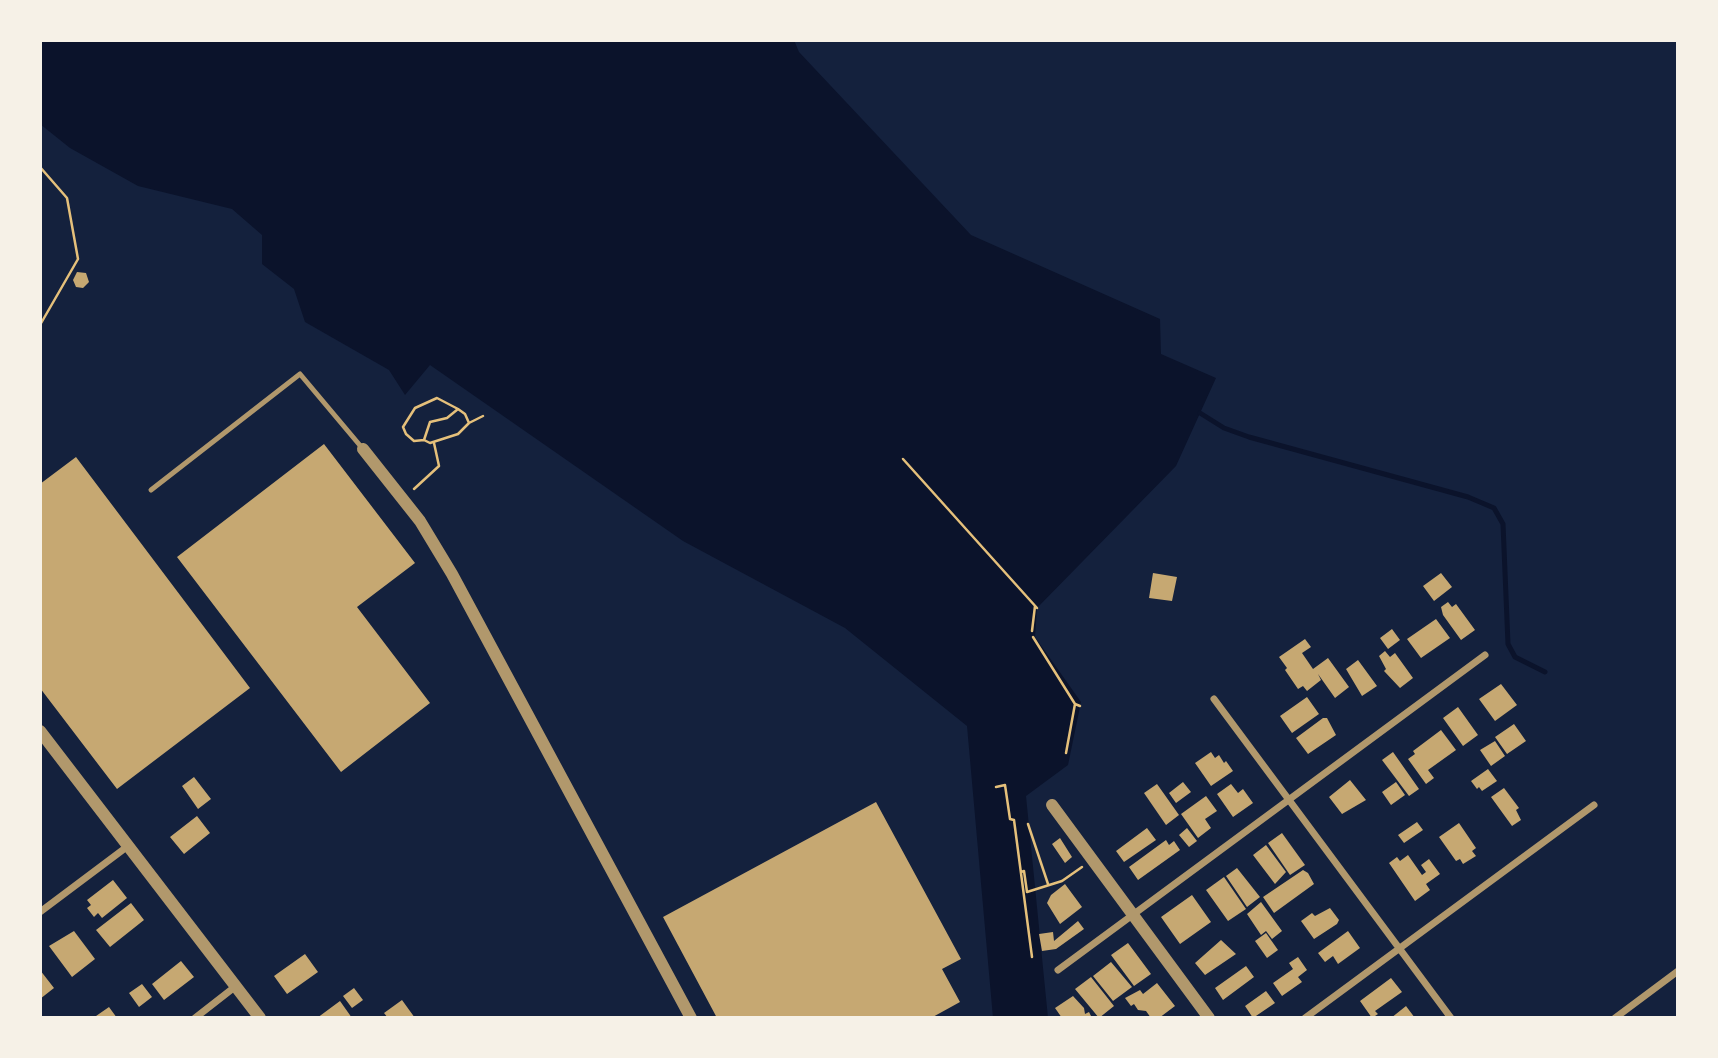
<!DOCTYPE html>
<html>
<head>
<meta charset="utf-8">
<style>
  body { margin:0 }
  #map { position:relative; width:1718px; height:1058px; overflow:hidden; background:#14213d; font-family:Lato,sans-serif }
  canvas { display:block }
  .frame { position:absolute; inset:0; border:42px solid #f6f1e7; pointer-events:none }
</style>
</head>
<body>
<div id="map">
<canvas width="1718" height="1058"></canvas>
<div class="frame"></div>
</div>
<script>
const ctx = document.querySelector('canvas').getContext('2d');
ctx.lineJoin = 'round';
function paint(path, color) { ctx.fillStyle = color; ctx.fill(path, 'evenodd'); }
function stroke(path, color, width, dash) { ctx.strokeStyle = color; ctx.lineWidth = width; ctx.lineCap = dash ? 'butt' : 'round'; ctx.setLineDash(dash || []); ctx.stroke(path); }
const water = new Path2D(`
  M 40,40 L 794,40 L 799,52 L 971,235 L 1160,319 L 1161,354 L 1216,378 L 1176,466 L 1037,608 L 1035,637 L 1081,702 L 1068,765 L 1026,796 L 1048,1018 L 993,1018 L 967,726 L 845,628 L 683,541 L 430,365 L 405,395 L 389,370 L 305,322 L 294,289 L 262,264 L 262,235 L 232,209 L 138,186 L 70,148 L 40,124 Z`);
const stream = new Path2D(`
  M 1200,413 L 1224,428 L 1249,437 L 1468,497 L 1494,508 L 1503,524 L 1508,644 L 1515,657 L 1545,672`);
const building = new Path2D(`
  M 77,272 L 86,273 L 89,282 L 83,288 L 76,287 L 73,280 Z
  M 324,444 L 415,563 L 357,607 L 430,703 L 341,772 L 177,557 Z
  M 76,457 L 250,688 L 117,789 L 40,688 L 40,484 Z
  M 1153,573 L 1177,577 L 1172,601 L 1149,598 Z
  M 1441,573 L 1452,587 L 1434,601 L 1423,586 Z
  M 1448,602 L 1452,607 L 1456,604 L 1475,630 L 1461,640 L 1443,615 L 1441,607 Z
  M 1436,619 L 1450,638 L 1421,658 L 1407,639 Z
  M 1392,629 L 1400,640 L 1388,649 L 1380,638 Z
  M 1305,639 L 1311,647 L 1302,653 L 1313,669 L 1328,658 L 1349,687 L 1335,698 L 1318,674 L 1321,680 L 1307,691 L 1303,686 L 1298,689 L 1285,670 L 1287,668 L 1279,657 Z
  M 1385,651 L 1390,657 L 1395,653 L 1413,678 L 1400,688 L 1384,671 L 1386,669 L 1379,656 Z
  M 1358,660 L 1377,686 L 1362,696 L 1346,669 Z
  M 1501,684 L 1517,705 L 1495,721 L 1479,699 Z
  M 1307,697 L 1319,714 L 1292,733 L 1280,716 Z
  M 1458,707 L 1478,735 L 1463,746 L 1443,718 Z
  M 1323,718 L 1327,718 L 1336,735 L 1308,754 L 1296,738 Z
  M 1514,724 L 1526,741 L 1507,754 L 1495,737 Z
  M 1441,730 L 1456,750 L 1428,770 L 1434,778 L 1426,784 L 1408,759 L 1415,754 L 1413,751 Z
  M 1495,741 L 1505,756 L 1491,766 L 1480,750 Z
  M 1211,752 L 1215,758 L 1219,755 L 1224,763 L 1226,761 L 1233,771 L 1211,786 L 1195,763 Z
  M 1393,752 L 1419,789 L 1409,796 L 1382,760 Z
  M 1488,769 L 1497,781 L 1482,791 L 1479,787 L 1477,789 L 1471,781 Z
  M 194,777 L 211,799 L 198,809 L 182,786 Z
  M 1350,780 L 1366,800 L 1342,814 L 1329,797 Z
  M 1183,782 L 1191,792 L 1176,803 L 1169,793 Z
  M 1396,782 L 1405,795 L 1391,805 L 1382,792 Z
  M 1157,784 L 1179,815 L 1166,825 L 1144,793 Z
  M 1231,784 L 1238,793 L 1243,789 L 1253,803 L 1233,817 L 1217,794 Z
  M 1504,788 L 1519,808 L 1516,810 L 1521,820 L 1512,826 L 1491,797 Z
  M 1206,796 L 1217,811 L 1205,819 L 1211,828 L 1198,838 L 1181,814 Z
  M 876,802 L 961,959 L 942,969 L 960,1002 L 931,1018 L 717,1018 L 663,917 Z
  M 197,816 L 210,833 L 184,854 L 170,837 Z
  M 1417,822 L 1423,830 L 1404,843 L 1398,835 Z
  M 1459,823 L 1476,848 L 1472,851 L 1476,856 L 1463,864 L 1460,859 L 1456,861 L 1439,837 Z
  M 1147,828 L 1156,840 L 1124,862 L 1116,851 Z
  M 1187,828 L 1197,841 L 1189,847 L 1179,835 Z
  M 1282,833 L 1305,865 L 1290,875 L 1268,843 Z
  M 1060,838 L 1072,857 L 1065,863 L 1052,844 Z
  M 1166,840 L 1169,845 L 1174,841 L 1180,850 L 1138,880 L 1129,867 Z
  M 1266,845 L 1286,872 L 1275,884 L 1253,855 Z
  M 1408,855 L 1422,875 L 1426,872 L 1421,865 L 1429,859 L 1440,874 L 1426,884 L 1430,890 L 1415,901 L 1389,863 L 1397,857 L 1400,861 Z
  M 1237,868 L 1260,897 L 1247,907 L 1226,876 Z
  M 1303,870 L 1308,873 L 1314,884 L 1274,913 L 1263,897 Z
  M 1224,877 L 1246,909 L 1228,921 L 1206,890 Z
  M 113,880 L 127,898 L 102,918 L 98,913 L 94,917 L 87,908 L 91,905 L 87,900 Z
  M 1065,884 L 1082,907 L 1060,924 L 1047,903 L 1051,895 Z
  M 1192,895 L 1211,922 L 1180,944 L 1161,917 Z
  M 1261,902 L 1282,931 L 1272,939 L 1266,931 L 1261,935 L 1247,914 Z
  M 131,903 L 144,920 L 110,947 L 96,930 Z
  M 1330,908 L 1339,920 L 1337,924 L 1314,939 L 1301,921 L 1312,913 L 1315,916 Z
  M 1078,921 L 1084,929 L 1056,949 L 1042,951 L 1039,934 L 1053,932 L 1054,941 Z
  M 74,931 L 95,959 L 72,977 L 49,946 Z
  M 1348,931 L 1360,948 L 1338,964 L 1333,956 L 1325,962 L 1318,953 Z
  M 1266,933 L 1278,950 L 1267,958 L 1255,941 Z
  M 1221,940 L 1236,954 L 1205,975 L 1195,963 Z
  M 1128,943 L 1151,974 L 1134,986 L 1111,955 Z
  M 305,954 L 318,972 L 287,994 L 274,976 Z
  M 1298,957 L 1307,970 L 1298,977 L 1302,982 L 1282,996 L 1273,983 L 1293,969 L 1289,963 Z
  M 181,961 L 194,977 L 164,1000 L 152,984 Z
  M 1111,962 L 1132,987 L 1113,1001 L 1093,976 Z
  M 1246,966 L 1254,977 L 1223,1000 L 1215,988 Z
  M 40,970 L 54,988 L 40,999 Z
  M 1091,977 L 1114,1006 L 1099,1018 L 1075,989 Z
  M 1391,978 L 1402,992 L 1375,1011 L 1378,1014 L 1372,1018 L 1360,1001 Z
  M 1157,983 L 1175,1006 L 1159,1018 L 1151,1018 L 1146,1011 L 1138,1010 L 1134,1004 L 1131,1006 L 1125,998 L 1140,990 L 1143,994 Z
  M 142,984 L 152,997 L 139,1007 L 129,993 Z
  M 354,988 L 363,1000 L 352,1008 L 343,996 Z
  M 1266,991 L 1275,1003 L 1253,1018 L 1245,1006 Z
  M 1073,996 L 1084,1008 L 1085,1014 L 1089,1012 L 1092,1018 L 1062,1018 L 1055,1008 Z
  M 402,1000 L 415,1018 L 388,1018 L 384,1013 Z
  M 340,1001 L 352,1018 L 317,1018 Z
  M 1406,1006 L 1415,1018 L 1391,1018 Z
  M 109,1007 L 117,1018 L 97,1018 L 96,1016 Z`);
const path = new Path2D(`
  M 40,167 L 67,198 L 78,259 L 40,325
  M 469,423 L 458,434 L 430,443 L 424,440 L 430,422 L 447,418 L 458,409 L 465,414 L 469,423 L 483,416
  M 424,440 L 414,441 L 406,434 L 403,427 L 415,408 L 437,398 L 458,409
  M 903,459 L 1037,608
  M 414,489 L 439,466 L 434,443
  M 1032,631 L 1035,606
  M 1033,637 L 1075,704
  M 1066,753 L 1075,704 L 1080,706
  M 996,787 L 1005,785 L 1010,819 L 1014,820 L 1032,957
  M 1028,824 L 1048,884
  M 1021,872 L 1024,871 L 1027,892 L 1062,881 L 1082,867`);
const service = new Path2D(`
  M 151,490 L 300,374 L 363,449`);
const minor = new Path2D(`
  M 1214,699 L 1451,1018
  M 40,912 L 128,846
  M 1058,970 L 1485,655
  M 195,1018 L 236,986
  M 1305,1018 L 1594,805
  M 1615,1018 L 1678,971`);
const tertiary = new Path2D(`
  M 363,449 L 420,521 L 452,574 L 691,1018
  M 40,731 L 260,1018
  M 1052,805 L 1209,1018`);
paint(water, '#0b132b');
stroke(stream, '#0b132b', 5);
paint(building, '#c6a872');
stroke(path, '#e5c07b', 2.5);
stroke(service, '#b1986c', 5);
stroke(minor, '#b1986c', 7);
stroke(tertiary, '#b1986c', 12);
</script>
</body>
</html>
